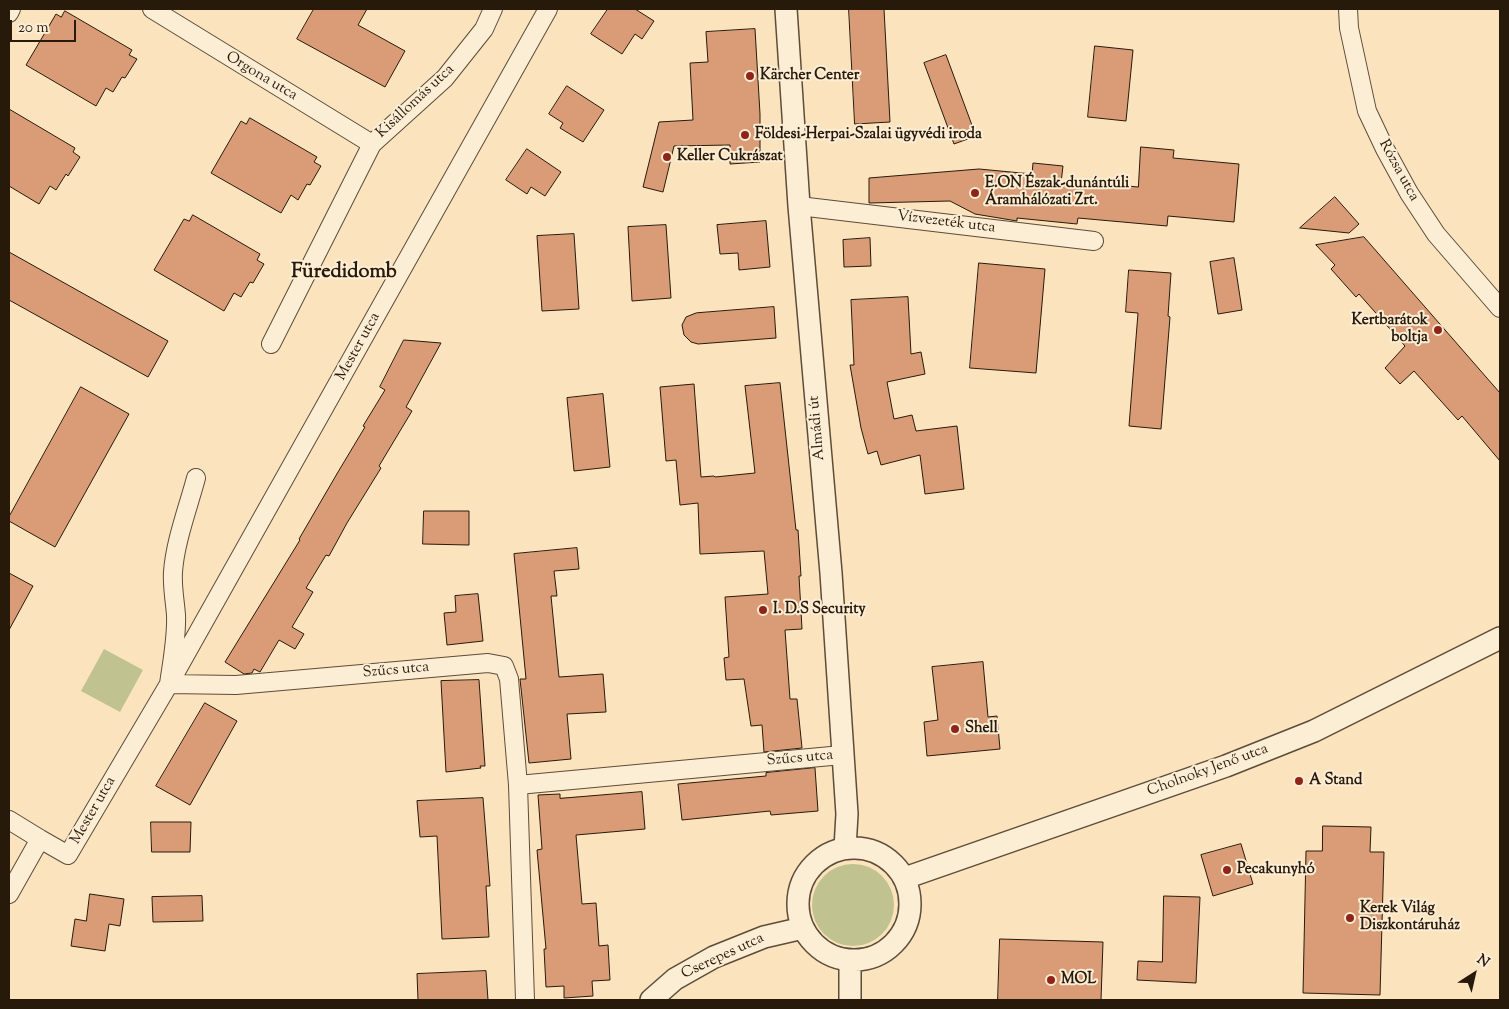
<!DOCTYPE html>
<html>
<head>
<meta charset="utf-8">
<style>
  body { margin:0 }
  #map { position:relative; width:1509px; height:1009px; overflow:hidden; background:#fbe3be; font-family:"Sorts Mill Goudy",serif }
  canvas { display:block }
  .frame { position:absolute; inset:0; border:10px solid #281a0b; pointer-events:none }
  .north { position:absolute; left:1449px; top:949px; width:50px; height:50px; -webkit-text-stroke:4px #fcedd5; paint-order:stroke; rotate:35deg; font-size:14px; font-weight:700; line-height:20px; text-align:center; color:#281a0b }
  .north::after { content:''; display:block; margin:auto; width:18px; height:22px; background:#281a0b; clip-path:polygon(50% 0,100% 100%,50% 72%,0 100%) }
  .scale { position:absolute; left:10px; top:20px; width:66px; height:22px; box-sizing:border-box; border:2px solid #281a0b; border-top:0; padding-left:6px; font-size:15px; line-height:18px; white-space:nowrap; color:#281a0b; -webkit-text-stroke:4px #fcedd5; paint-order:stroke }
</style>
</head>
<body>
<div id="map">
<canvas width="1509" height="1009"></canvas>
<div class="frame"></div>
<div class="north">N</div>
<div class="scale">20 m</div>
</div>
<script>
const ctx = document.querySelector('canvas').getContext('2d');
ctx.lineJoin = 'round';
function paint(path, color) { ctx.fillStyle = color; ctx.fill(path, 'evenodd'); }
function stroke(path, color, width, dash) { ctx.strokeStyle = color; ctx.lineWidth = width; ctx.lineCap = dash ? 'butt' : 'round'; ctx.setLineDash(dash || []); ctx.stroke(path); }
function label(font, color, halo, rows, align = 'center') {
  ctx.font = font + ' "Sorts Mill Goudy",serif'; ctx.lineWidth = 4; ctx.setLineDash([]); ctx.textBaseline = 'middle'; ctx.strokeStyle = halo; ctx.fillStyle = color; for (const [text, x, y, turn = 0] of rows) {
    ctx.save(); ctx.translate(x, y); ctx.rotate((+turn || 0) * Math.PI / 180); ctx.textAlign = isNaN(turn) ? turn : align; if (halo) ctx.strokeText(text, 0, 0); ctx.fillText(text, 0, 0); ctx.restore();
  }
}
const green = new Path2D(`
  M 104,649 L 143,670 L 120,712 L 81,691 Z
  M812 905a41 41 0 1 1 82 0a41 41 0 1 1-82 0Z`);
const building = new Path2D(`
  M 314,9 L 367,9 L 358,25 L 405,51 L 385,87 L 297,39 Z
  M 608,9 L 635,9 L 654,21 L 642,39 L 635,34 L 622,54 L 591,34 Z
  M 849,9 L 884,9 L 890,122 L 855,124 Z
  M 65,11 L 132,50 L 129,55 L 137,59 L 125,78 L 122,77 L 113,92 L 106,88 L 96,106 L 26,65 L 56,14 L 61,17 Z
  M 755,29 L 760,114 L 760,162 L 730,164 L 730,145 L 674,146 L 663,192 L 643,187 L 659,122 L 693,120 L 690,63 L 708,62 L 706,32 Z
  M 1095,46 L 1133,50 L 1126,121 L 1088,117 Z
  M 946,55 L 976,136 L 954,144 L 924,63 Z
  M 567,86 L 604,110 L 583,142 L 560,128 L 563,123 L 549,114 Z
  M 9,109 L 75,148 L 73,152 L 80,157 L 68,176 L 66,174 L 56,190 L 50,186 L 39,204 L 9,186 Z
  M 250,118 L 317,157 L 314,162 L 321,166 L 310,185 L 307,184 L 298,200 L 291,195 L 281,213 L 211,173 L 241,121 L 246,124 Z
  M 1141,147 L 1174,150 L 1173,158 L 1239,164 L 1234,222 L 1168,216 L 1167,226 L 1078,218 L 1077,224 L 1017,218 L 1017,221 L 975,214 L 950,201 L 869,203 L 869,178 L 979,169 L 1032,174 L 1033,163 L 1063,166 L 1061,183 L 1107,187 L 1107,184 L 1138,187 Z
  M 527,149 L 561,172 L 545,196 L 531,187 L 527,194 L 506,180 Z
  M 1335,197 L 1359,224 L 1349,233 L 1300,228 Z
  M 193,215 L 260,254 L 257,260 L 264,264 L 253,283 L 250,282 L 241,297 L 234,293 L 224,311 L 154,270 L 184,219 L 189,221 Z
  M 766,221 L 770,267 L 739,270 L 738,253 L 720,254 L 717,225 Z
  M 666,225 L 671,298 L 632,301 L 628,227 Z
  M 574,234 L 579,309 L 542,311 L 537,236 Z
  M 1364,237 L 1500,393 L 1500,461 L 1462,416 L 1458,420 L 1414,371 L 1400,384 L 1385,368 L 1405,346 L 1359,294 L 1356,297 L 1331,269 L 1335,265 L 1316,245 Z
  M 870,238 L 871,266 L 844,267 L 843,240 Z
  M 9,252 L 168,341 L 148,377 L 9,300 Z
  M 1234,258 L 1242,310 L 1218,314 L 1210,262 Z
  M 979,263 L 1045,269 L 1036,373 L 970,368 Z
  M 1129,270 L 1171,273 L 1168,316 L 1170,317 L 1161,429 L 1129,426 L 1138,313 L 1126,312 Z
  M 908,297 L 911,354 L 921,352 L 925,374 L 887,382 L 894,419 L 912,415 L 916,431 L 957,426 L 964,489 L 925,494 L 920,455 L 881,465 L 877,451 L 868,454 L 861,428 L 850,365 L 854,365 L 851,300 Z
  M 774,307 L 776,338 L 698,344 L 691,342 L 684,335 L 682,325 L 686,317 L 696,313 Z
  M 404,340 L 441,343 L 406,407 L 412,411 L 379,466 L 381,468 L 347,523 L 329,556 L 326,555 L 306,588 L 313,592 L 292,627 L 304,634 L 295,649 L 279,640 L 260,672 L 254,669 L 252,673 L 244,674 L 225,662 L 300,540 L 299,539 L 338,472 L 365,427 L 363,426 L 385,390 L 380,387 Z
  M 780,383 L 796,530 L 798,530 L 801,576 L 799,576 L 802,629 L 785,630 L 790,699 L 797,699 L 802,748 L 764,752 L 762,725 L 751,726 L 744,679 L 726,680 L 724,658 L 729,657 L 725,597 L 768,594 L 764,551 L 700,554 L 698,503 L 680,505 L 676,460 L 666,461 L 660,387 L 694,384 L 701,477 L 714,476 L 715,477 L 755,473 L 745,386 Z
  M 81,387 L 129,414 L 55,547 L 9,521 L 9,517 Z
  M 603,394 L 610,467 L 574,471 L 567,398 Z
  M 424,511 L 469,511 L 469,545 L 423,544 Z
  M 577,548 L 579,569 L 554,571 L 557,596 L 551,596 L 559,677 L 603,674 L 606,712 L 567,714 L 571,759 L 529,763 L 520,679 L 526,679 L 514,554 Z
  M 9,573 L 33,586 L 9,630 Z
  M 478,594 L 483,641 L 447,645 L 444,613 L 456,612 L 455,596 Z
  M 983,662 L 988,717 L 997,716 L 1000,749 L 927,756 L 924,722 L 938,720 L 932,667 Z
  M 479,680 L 485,766 L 480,766 L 481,768 L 446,772 L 441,681 Z
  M 205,703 L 237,721 L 190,805 L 156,786 Z
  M 815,768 L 818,811 L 771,815 L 770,811 L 682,820 L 678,784 L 766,776 L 766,773 Z
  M 642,792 L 645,829 L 576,835 L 582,904 L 596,903 L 599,946 L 608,945 L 610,980 L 592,981 L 593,996 L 564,998 L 564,986 L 546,987 L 544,949 L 546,949 L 537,850 L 542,849 L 538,795 L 560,794 L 560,798 Z
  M 483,798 L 490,886 L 486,886 L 489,937 L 442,939 L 437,836 L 420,837 L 417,801 Z
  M 151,822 L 191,822 L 190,852 L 152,852 Z
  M 1323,826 L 1371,827 L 1370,852 L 1384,852 L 1380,995 L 1303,993 L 1306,851 L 1322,851 Z
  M 1241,844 L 1253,884 L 1213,896 L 1201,855 Z
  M 90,894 L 124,899 L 120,926 L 109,924 L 105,951 L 71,946 L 75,919 L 86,921 Z
  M 202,896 L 203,921 L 153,922 L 152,897 Z
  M 1164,896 L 1200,897 L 1196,983 L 1137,980 L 1138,961 L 1162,962 Z
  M 1000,939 L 1103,942 L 1101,1000 L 998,1000 Z
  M 486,971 L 488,1000 L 418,1000 L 417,974 Z`);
const minor = new Path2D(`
  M 152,9 L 372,144
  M 1348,9 L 1349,28 L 1367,111 L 1385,149 L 1409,193 L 1436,234 L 1500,308
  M 9,13 L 11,9
  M 799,206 L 1094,241
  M 271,344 L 372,144 L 445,78 L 484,29 L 493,9
  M 196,478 C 188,508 175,542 173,572 C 172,587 175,601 176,615 C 177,638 172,662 169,684 L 236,685 L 488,663 L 504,666 L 509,679 L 518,785 L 525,1000
  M 518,785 L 842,755
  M 9,820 L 40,839
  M 9,894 L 40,839 L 68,855 L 169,684 L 548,9`);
const tertiary = new Path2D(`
  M 786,9 L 799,206 L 831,573 L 847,814 L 845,848
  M798 904a56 56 0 1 1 112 0a56 56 0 1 1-112 0Z
  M 905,878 L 1226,766 L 1314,731 L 1500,638
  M 850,960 L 850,1000
  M 651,1000 L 675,979 L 714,957 L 764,937 L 803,928`);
const markers = [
  [750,76,5,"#8f2418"],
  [745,135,5,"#8f2418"],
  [667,157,5,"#8f2418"],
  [975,193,5,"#8f2418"],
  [1438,330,5,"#8f2418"],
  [763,610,5,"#8f2418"],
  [955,729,5,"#8f2418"],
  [1299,781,5,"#8f2418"],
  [1227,870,5,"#8f2418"],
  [1350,918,5,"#8f2418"],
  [1051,980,5,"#8f2418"]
];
const poiNames = [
  ["Kärcher Center",760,76],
  ["Földesi-Herpai-Szalai ügyvédi iroda",755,135],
  ["Keller Cukrászat",677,157],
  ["E.ON Észak-dunántúli",985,184],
  ["Áramhálózati Zrt.",985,201],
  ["Kertbarátok",1428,321,"right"],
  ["boltja",1428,338,"right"],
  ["I. D.S Security",773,610],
  ["Shell",965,729],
  ["A Stand",1309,781],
  ["Pecakunyhó",1237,870],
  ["Kerek Világ",1360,909],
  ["Diszkontáruház",1360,926],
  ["MOL",1061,980]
];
const streetNames = [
  ["Orgona utca",261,77,31],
  ["Kisállomás utca",416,102,-43],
  ["Rózsa utca",1398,171,61],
  ["Vízvezeték utca",946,223,7],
  ["Mester utca",359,347,-61],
  ["Almádi út",818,428,-95],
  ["Szűcs utca",396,671,-5],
  ["Szűcs utca",800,759,-5],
  ["Cholnoky Jenő utca",1208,771,-20],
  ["Mester utca",94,811,-60],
  ["Cserepes utca",723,957,-25]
];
const districtNames = [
  ["Füredidomb",344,274]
];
paint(green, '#c0c390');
paint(building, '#da9c76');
stroke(building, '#281a0b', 1);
stroke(minor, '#5d4c38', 20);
stroke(tertiary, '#5d4c38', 24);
stroke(minor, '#fcedd5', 18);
stroke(tertiary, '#fcedd5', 21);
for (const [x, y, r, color] of markers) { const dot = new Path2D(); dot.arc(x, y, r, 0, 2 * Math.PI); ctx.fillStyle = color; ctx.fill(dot); stroke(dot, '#fcedd5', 2); }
label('bold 15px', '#281a0b', '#fcedd5', poiNames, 'left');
label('15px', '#281a0b', '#fcedd5', streetNames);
label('bold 20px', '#281a0b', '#fcedd5', districtNames);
</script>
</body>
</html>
